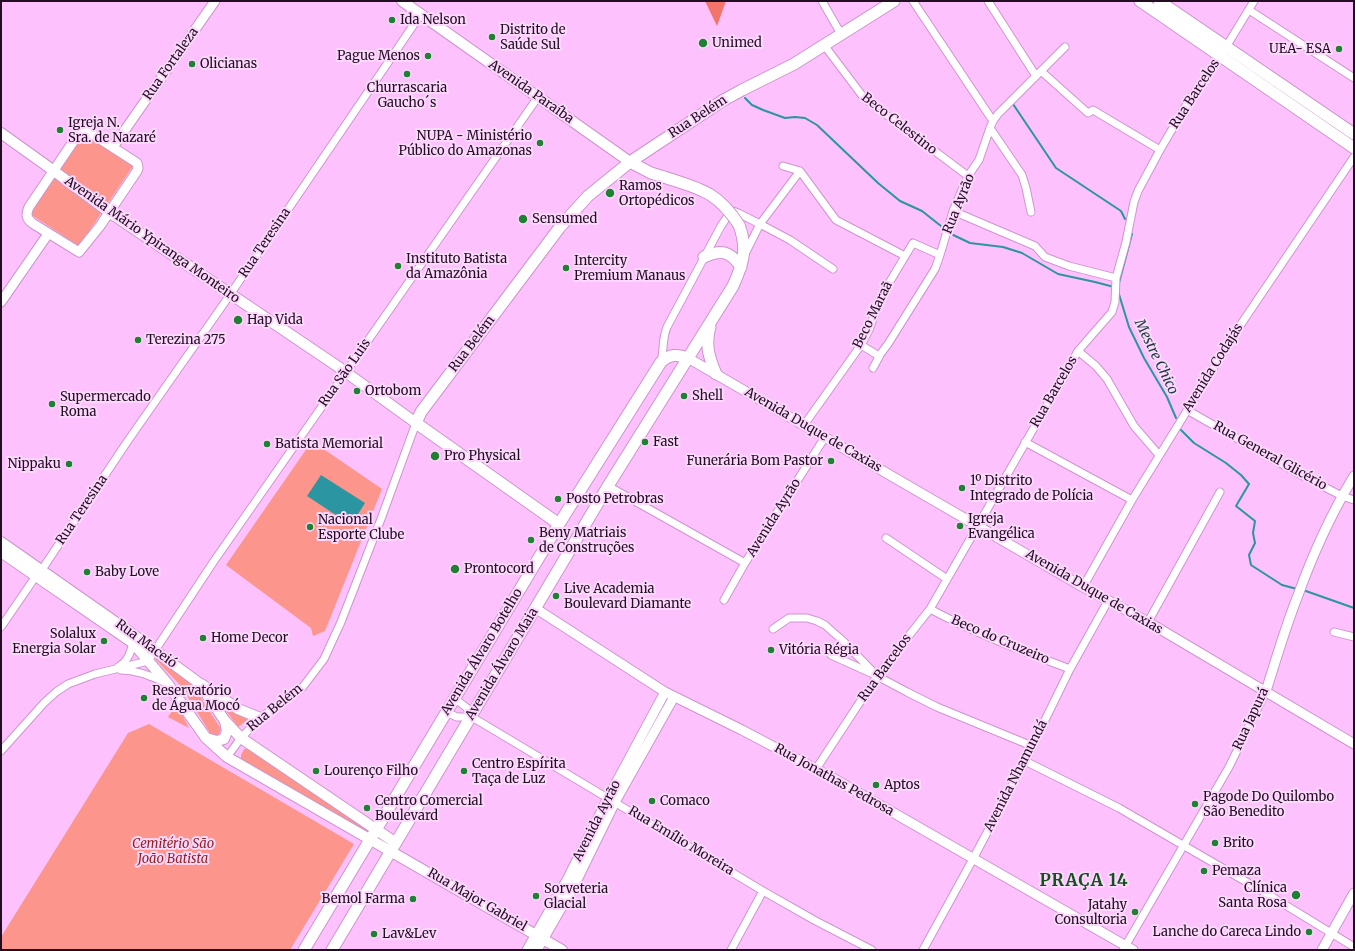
<!DOCTYPE html>
<html>
<head>
<meta charset="utf-8">
<style>
  body { margin:0 }
  #map { position:relative; width:1355px; height:951px; overflow:hidden; background:#fdc1fd; font-family:Merriweather,serif }
  canvas { display:block }
  .frame { position:absolute; inset:0; border:2px solid #220d23; pointer-events:none }
</style>
</head>
<body>
<div id="map">
<canvas width="1355" height="951"></canvas>
<div class="frame"></div>
</div>
<script>
const ctx = document.querySelector('canvas').getContext('2d');
ctx.lineJoin = 'round';
function paint(path, color) { ctx.fillStyle = color; ctx.fill(path, 'evenodd'); }
function stroke(path, color, width, dash) { ctx.strokeStyle = color; ctx.lineWidth = width; ctx.lineCap = dash ? 'butt' : 'round'; ctx.setLineDash(dash || []); ctx.stroke(path); }
function label(font, color, halo, rows, align = 'center') {
  ctx.font = font + ' Merriweather,serif'; ctx.lineWidth = 4; ctx.setLineDash([]); ctx.textBaseline = 'middle'; ctx.strokeStyle = halo; ctx.fillStyle = color; for (const [text, x, y, turn = 0] of rows) {
    ctx.save(); ctx.translate(x, y); ctx.rotate((+turn || 0) * Math.PI / 180); ctx.textAlign = isNaN(turn) ? turn : align; if (halo) ctx.strokeText(text, 0, 0); ctx.fillText(text, 0, 0); ctx.restore();
  }
}
const green = new Path2D(`
  M 84,133 L 133,166 L 79,246 L 30,214 Z
  M 312,441 L 382,489 L 325,631 L 313,636 L 311,628 L 226,565 Z
  M 139,642 L 194,687 L 221,729 L 218,736 L 210,733 L 181,686 Z
  M 216,697 L 250,718 L 238,727 Z
  M 177,704 L 189,728 L 168,717 Z
  M 149,724 L 354,844 L 290,950 L 1,950 L 1,937 L 128,733 Z
  M 244,749 L 248,749 L 371,831 L 369,834 L 241,759 L 241,755 Z`);
const forest = new Path2D(`
  M 705,1 L 726,1 L 717,26 Z`);
const water = new Path2D(`
  M 321,475 L 365,503 L 351,525 L 307,496 Z`);
const stream = new Path2D(`
  M 745,98 L 752,105 L 763,110 L 785,118 L 795,117 L 805,118 L 817,125 L 878,183 L 900,201 L 922,211 L 946,230
  M 1013,104 L 1056,168 L 1121,211 L 1125,219
  M 949,233 L 970,243 L 1003,247 L 1022,253 L 1058,274 L 1095,282 L 1114,287
  M 1119,283 L 1132,234
  M 1118,291 L 1129,327 L 1144,358 L 1167,397 L 1176,418
  M 1181,430 L 1194,443 L 1226,463 L 1241,475 L 1249,484 L 1236,506 L 1255,521 L 1253,533 L 1255,543 L 1249,555 L 1251,565 L 1282,585 L 1297,589
  M 1303,590 L 1354,608`);
const minor = new Path2D(`
  M 822,1 L 841,34
  M 913,1 L 993,121
  M 988,1 L 1036,76
  M 1249,10 L 1354,78
  M 824,45 L 864,98 L 968,176
  M 1041,71 L 1088,113 L 1093,110 L 1160,150
  M 990,128 L 1022,175 L 1026,188 L 1031,212
  M 783,166 L 800,171 L 836,220 L 905,256
  M 800,171 L 760,224 L 790,240 L 833,269
  M 953,211 L 1035,246 L 1045,257 L 1069,266 L 1116,278
  M 861,345 L 879,356 L 888,344 L 935,269 L 940,255 L 953,211 L 968,176 L 979,160 L 990,128 L 993,121 L 998,114 L 1065,47
  M 1078,351 L 1096,366 L 1107,379 L 1134,426 L 1159,455
  M 661,362 C 664,349 662,339 667,327 L 721,226 L 729,214 L 733,211 L 738,213 L 760,224 L 745,254
  M 873,368 L 880,355
  M 1187,410 L 1303,476 L 1342,496 L 1354,500
  M 804,425 L 861,345 L 869,330 L 880,298 L 913,243 L 940,255
  M 1025,442 L 1132,500
  M 608,486 L 745,563
  M 886,538 L 947,579
  M 41,571 L 127,442 L 225,302 L 421,14
  M 1083,587 L 1132,500 L 1233,336 L 1354,157
  M 724,600 L 745,563 L 825,437
  M 930,609 C 975,633 1022,651 1070,669
  M 1148,622 L 1220,492
  M 1,627 L 36,576
  M 773,629 L 789,618 L 807,618 L 817,621 L 825,625 L 843,641 L 877,676 L 907,692 L 937,707 L 1032,746
  M 1334,632 L 1354,637
  M 831,655 L 873,674
  M 118,667 C 128,661 130,654 133,643
  M 121,670 C 137,670 150,676 165,682
  M 454,698 L 467,708 L 471,717
  M 446,712 L 457,717 L 471,717 L 477,720 L 763,891 L 814,920 L 872,950
  M 1,751 L 44,703 L 56,692 L 68,684 L 95,674 L 148,661 L 214,561 L 538,97
  M 227,757 L 241,738 L 260,718 L 302,688 L 324,659 L 341,622 L 381,519 L 416,423
  M 1025,761 L 1119,808 L 1269,895 L 1354,947
  M 816,769 L 877,676 L 930,609 L 1078,351 L 1112,312 L 1115,302 L 1116,278 L 1126,242 L 1134,202 L 1138,191 L 1160,150 L 1188,102 L 1226,47 L 1254,1
  M 731,950 L 763,891
  M 923,950 L 973,859 L 1025,761 L 1070,669 L 1108,601
  M 1123,950 L 1229,767 L 1266,691`);
const tertiary = new Path2D(`
  M 84,132 L 89,132 L 137,163 L 138,168 L 137,171 L 100,226 L 79,252 L 32,223 C 26,218 26,214 29,207 L 75,139 L 79,134 Z
  M 113,147 L 215,1
  M 1,302 L 48,234
  M 688,358 L 1083,587 L 1148,622 L 1354,744
  M 535,608 L 665,692 L 742,730 L 831,777 L 1133,950
  M 1266,691 C 1276,660 1285,628 1297,598 C 1312,556 1331,514 1354,476
  M 527,950 L 567,880 L 608,798 L 665,692
  M 537,950 L 575,884 L 615,802 L 674,697
  M 1322,950 L 1354,893`);
const secondary = new Path2D(`
  M 402,1 L 630,162
  M 1,133 L 54,171 L 109,212 L 340,368 L 416,423
  M 1,542 L 131,633 L 199,683 L 225,721 L 241,738 L 396,843
  M 1,552 L 133,643 L 167,683 L 206,738 L 227,757 L 562,950
  M 201,684 L 238,709 L 260,718
  M 206,738 L 217,741 L 224,739 L 227,731 L 225,721`);
const primary = new Path2D(`
  M 1140,1 L 1354,148
  M 1159,1 L 1354,134
  M 630,162 L 651,173 L 664,177
  M 704,257 C 721,249 730,251 741,267
  M 710,327 C 705,344 709,358 716,374
  M 559,524 L 416,423 L 421,412 L 560,227 L 588,196 L 630,162 L 722,101 L 742,90 L 794,64 L 894,1
  M 304,950 L 559,524 L 661,362 C 670,354 677,354 688,358
  M 332,950 L 608,486 L 733,286 C 743,264 748,249 739,225`);
const primaryBridge = new Path2D(`
  M 664,177 C 700,189 717,191 739,225`);
const markers = [
  [392,20,4,"#1f7f32"],
  [492,37,4,"#1f7f32"],
  [703,43,5,"#1f7f32"],
  [1339,49,4,"#1f7f32"],
  [428,56,4,"#1f7f32"],
  [192,64,4,"#1f7f32"],
  [407,74,4,"#1f7f32"],
  [60,130,4,"#1f7f32"],
  [540,143,4,"#1f7f32"],
  [610,193,5,"#1f7f32"],
  [523,219,5,"#1f7f32"],
  [398,266,4,"#1f7f32"],
  [566,268,4,"#1f7f32"],
  [238,320,5,"#1f7f32"],
  [138,340,4,"#1f7f32"],
  [357,391,4,"#1f7f32"],
  [684,396,4,"#1f7f32"],
  [52,404,4,"#1f7f32"],
  [645,442,4,"#1f7f32"],
  [267,444,4,"#1f7f32"],
  [435,456,5,"#1f7f32"],
  [831,461,4,"#1f7f32"],
  [69,464,4,"#1f7f32"],
  [962,488,4,"#1f7f32"],
  [558,499,4,"#1f7f32"],
  [960,526,4,"#1f7f32"],
  [310,527,4,"#1f7f32"],
  [531,540,4,"#1f7f32"],
  [455,569,5,"#1f7f32"],
  [87,572,4,"#1f7f32"],
  [556,596,4,"#1f7f32"],
  [203,638,4,"#1f7f32"],
  [104,641,4,"#1f7f32"],
  [771,650,4,"#1f7f32"],
  [144,698,4,"#1f7f32"],
  [316,771,4,"#1f7f32"],
  [464,771,4,"#1f7f32"],
  [876,785,4,"#1f7f32"],
  [652,801,4,"#1f7f32"],
  [1195,804,4,"#1f7f32"],
  [367,808,4,"#1f7f32"],
  [1215,843,4,"#1f7f32"],
  [1204,871,4,"#1f7f32"],
  [1296,895,5,"#1f7f32"],
  [536,896,4,"#1f7f32"],
  [413,899,4,"#1f7f32"],
  [1135,912,4,"#1f7f32"],
  [1309,932,4,"#1f7f32"],
  [374,934,4,"#1f7f32"]
];
const poiNames = [
  ["Ida Nelson",400,20],
  ["Distrito de",500,30],
  ["Saúde Sul",500,45],
  ["Unimed",712,43],
  ["UEA- ESA",1331,49,"right"],
  ["Pague Menos",420,56,"right"],
  ["Olicianas",200,64],
  ["Churrascaria",407,88,"center"],
  ["Gaucho´s",407,103,"center"],
  ["Igreja N.",68,123],
  ["Sra. de Nazaré",68,138],
  ["NUPA - Ministério",532,136,"right"],
  ["Público do Amazonas",532,151,"right"],
  ["Ramos",619,186],
  ["Ortopédicos",619,201],
  ["Sensumed",532,219],
  ["Instituto Batista",406,259],
  ["da Amazônia",406,274],
  ["Intercity",574,261],
  ["Premium Manaus",574,276],
  ["Hap Vida",247,320],
  ["Terezina 275",146,340],
  ["Ortobom",365,391],
  ["Shell",692,396],
  ["Supermercado",60,397],
  ["Roma",60,412],
  ["Fast",653,442],
  ["Batista Memorial",275,444],
  ["Pro Physical",444,456],
  ["Funerária Bom Pastor",823,461,"right"],
  ["Nippaku",61,464,"right"],
  ["1º Distrito",970,481],
  ["Integrado de Polícia",970,496],
  ["Posto Petrobras",566,499],
  ["Igreja",968,519],
  ["Evangélica",968,534],
  ["Nacional",318,520],
  ["Esporte Clube",318,535],
  ["Beny Matriais",539,533],
  ["de Construções",539,548],
  ["Prontocord",464,569],
  ["Baby Love",95,572],
  ["Live Academia",564,589],
  ["Boulevard Diamante",564,604],
  ["Solalux",96,634,"right"],
  ["Energia Solar",96,649,"right"],
  ["Home Decor",211,638],
  ["Vitória Régia",779,650],
  ["Reservatório",152,691],
  ["de Água Mocó",152,706],
  ["Centro Espírita",472,764],
  ["Taça de Luz",472,779],
  ["Lourenço Filho",324,771],
  ["Aptos",884,785],
  ["Pagode Do Quilombo",1203,797],
  ["São Benedito",1203,812],
  ["Centro Comercial",375,801],
  ["Boulevard",375,816],
  ["Comaco",660,801],
  ["Brito",1223,843],
  ["Pemaza",1212,871],
  ["Clínica",1287,888,"right"],
  ["Santa Rosa",1287,903,"right"],
  ["Sorveteria",544,889],
  ["Glacial",544,904],
  ["Bemol Farma",405,899,"right"],
  ["Jatahy",1127,905,"right"],
  ["Consultoria",1127,920,"right"],
  ["Lanche do Careca Lindo",1301,932,"right"],
  ["Lav&Lev",382,934]
];
const streetNames = [
  ["Rua Fortaleza",171,64,-55],
  ["Avenida Paraíba",531,92,35],
  ["Rua Barcelos",1195,94,-57],
  ["Rua Belém",698,117,-33],
  ["Beco Celestino",899,124,38],
  ["Rua Ayrão",959,204,-68],
  ["Avenida Mário Ypiranga Monteiro",152,240,35],
  ["Rua Teresina",265,243,-56],
  ["Beco Maraã",873,315,-64],
  ["Rua Belém",472,344,-53],
  ["Avenida Codajás",1213,368,-58],
  ["Rua São Luis",345,373,-55],
  ["Rua Barcelos",1054,392,-60],
  ["Avenida Duque de Caxias",813,430,30],
  ["Rua General Glicério",1270,456,29],
  ["Rua Teresina",82,510,-56],
  ["Avenida Ayrão",774,518,-58],
  ["Avenida Duque de Caxias",1094,592,30],
  ["Beco do Cruzeiro",1000,640,23],
  ["Rua Maceió",146,644,36],
  ["Avenida Álvaro Botelho",482,652,-59],
  ["Avenida Álvaro Maia",502,664,-59],
  ["Rua Barcelos",885,668,-54],
  ["Rua Belém",275,708,-39],
  ["Rua Japurá",1251,719,-65],
  ["Avenida Nhamundá",1016,776,-63],
  ["Rua Jonathas Pedrosa",834,780,29],
  ["Avenida Ayrão",597,821,-63],
  ["Rua Emílio Moreira",681,841,31],
  ["Rua Major Gabriel",477,900,30]
];
const parkNames = [
  ["Cemitério São",173,844],
  ["João Batista",173,859]
];
const waterNames = [
  ["Mestre Chico",1156,357,64]
];
const districtNames = [
  ["PRAÇA 14",1084,881]
];
paint(green, '#fc968c');
paint(forest, '#f2746b');
paint(water, '#2b95a1');
stroke(stream, '#2b95a1', 2);
stroke(minor, '#ce94ce', 9);
stroke(tertiary, '#ce94ce', 11);
stroke(secondary, '#ce94ce', 12);
stroke(primary, '#ce94ce', 13);
stroke(minor, '#fff', 7);
stroke(tertiary, '#fff', 9);
stroke(secondary, '#fff', 10);
stroke(primary, '#fff', 11);
stroke(primaryBridge, '#ce94ce', 13, []);
stroke(primaryBridge, '#fff', 11);
for (const [x, y, r, color] of markers) { const dot = new Path2D(); dot.arc(x, y, r, 0, 2 * Math.PI); ctx.fillStyle = color; ctx.fill(dot); stroke(dot, '#fcd8fc', 1.5); }
label('13px', '#220d23', '#fcd8fc', poiNames, 'left');
label('13px', '#220d23', '#fcd8fc', streetNames);
label('italic 13px', '#911f1f', '#fcd8fc', parkNames);
label('italic 14px', '#18373b', '#fcd8fc', waterNames);
ctx.letterSpacing = '1px';
label('bold 17px', '#14501e', '#fcd8fc', districtNames);
ctx.letterSpacing = '0px';
</script>
</body>
</html>
